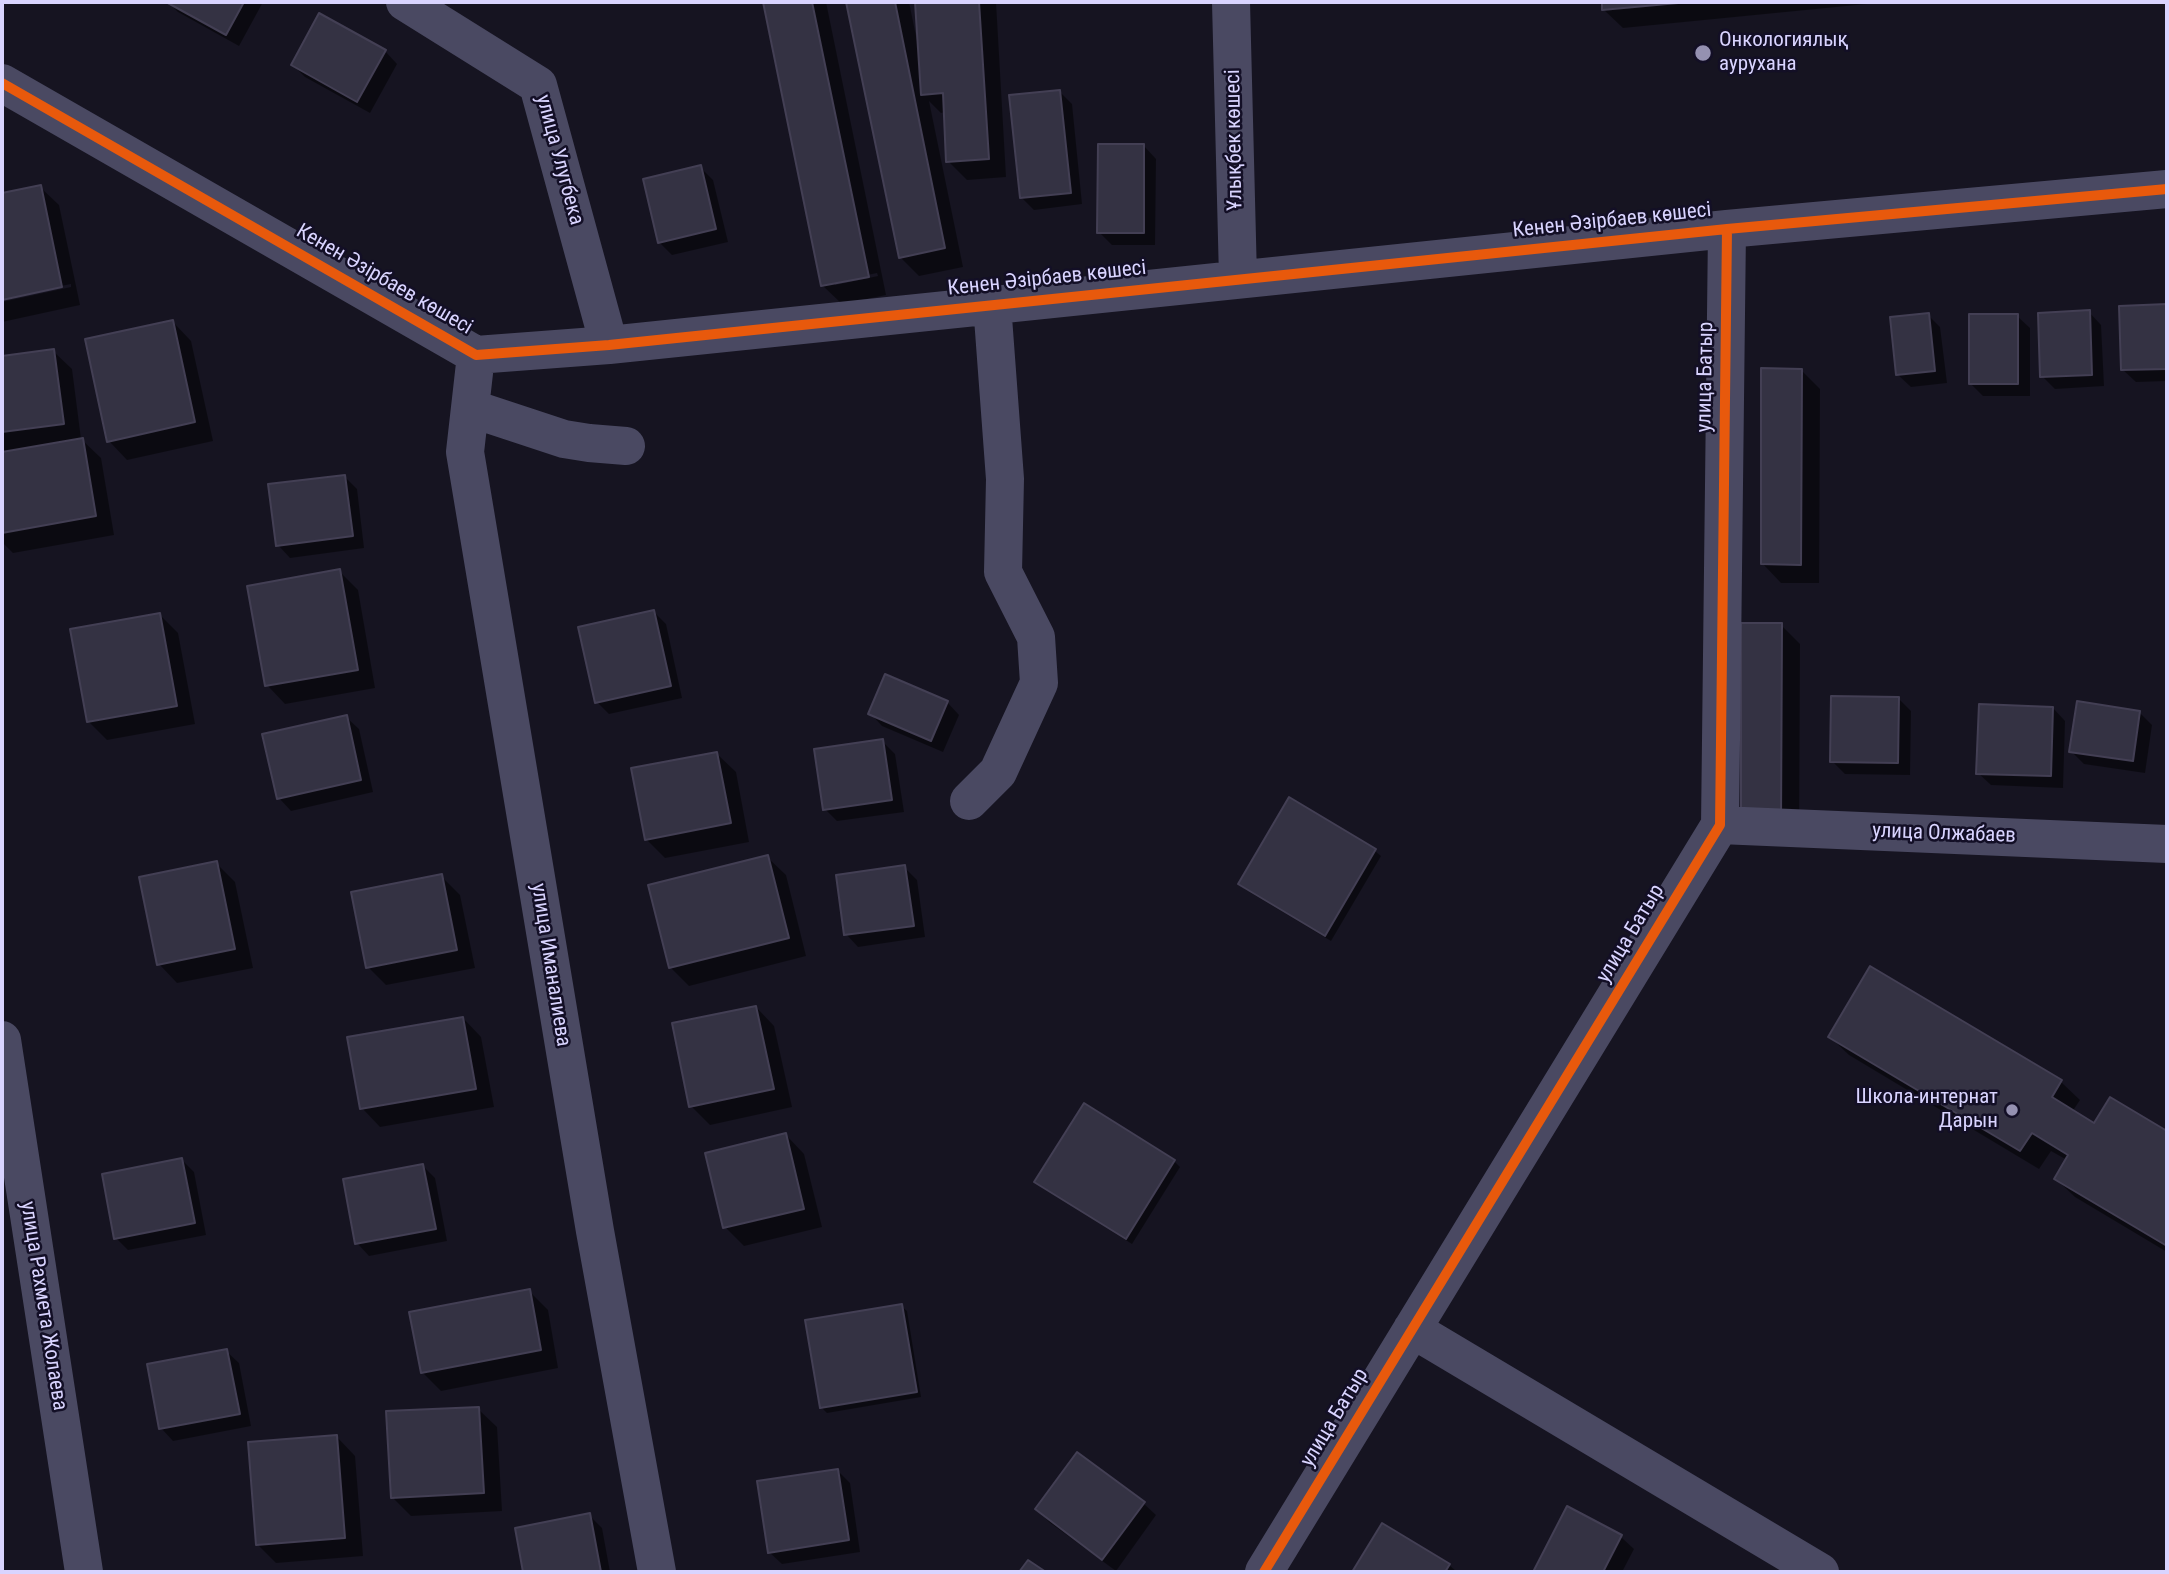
<!DOCTYPE html>
<html>
<head>
<meta charset="utf-8">
<style>
  body { margin:0 }
  #map { position:relative; width:2169px; height:1574px; overflow:hidden; background:#161421; font-family:"Roboto Condensed",sans-serif }
  canvas { display:block }
  .frame { position:absolute; inset:0; border:4px solid #d9d4ff; pointer-events:none }
</style>
</head>
<body>
<div id="map">
<canvas width="2169" height="1574"></canvas>
<div class="frame"></div>
</div>
<script>
const ctx = document.querySelector('canvas').getContext('2d');
ctx.lineJoin = 'round';
function paint(path, color) { ctx.fillStyle = color; ctx.fill(path, 'evenodd'); }
function stroke(path, color, width, dash) { ctx.strokeStyle = color; ctx.lineWidth = width; ctx.lineCap = dash ? 'butt' : 'round'; ctx.setLineDash(dash || []); ctx.stroke(path); }
function label(font, color, halo, rows, align = 'center') {
  ctx.font = font + ' "Roboto Condensed",sans-serif'; ctx.lineWidth = 5; ctx.setLineDash([]); ctx.textBaseline = 'middle'; ctx.strokeStyle = halo; ctx.fillStyle = color; for (const [text, x, y, turn = 0] of rows) {
    ctx.save(); ctx.translate(x, y); ctx.rotate((+turn || 0) * Math.PI / 180); ctx.textAlign = isNaN(turn) ? turn : align; if (halo) ctx.strokeText(text, 0, 0); ctx.fillText(text, 0, 0); ctx.restore();
  }
}
const shadow = new Path2D(`
  M 168,2 L 263,2 L 239,46 L 178,12 Z
  M 765,2 L 826,2 L 886,295 L 842,304 L 823,286 ZM 877,273 L 878,276 L 835,285 L 835,282 Z
  M 848,2 L 909,2 L 917,41 L 919,41 L 917,2 L 996,2 L 1006,177 L 967,180 L 948,161 L 945,112 L 941,113 L 929,101 L 963,267 L 919,276 L 900,257 Z
  M 1604,2 L 1887,2 L 1623,28 L 1604,10 Z
  M 385,51 L 397,64 L 370,113 L 305,77 L 293,65 Z
  M 1059,91 L 1072,104 L 1082,204 L 1034,210 L 1021,197 Z
  M 1144,146 L 1156,159 L 1155,245 L 1112,245 L 1099,232 Z
  M 700,167 L 713,180 L 728,242 L 672,255 L 660,243 Z
  M 40,187 L 59,205 L 80,305 L 2,322 L 2,302 L 71,287 L 71,284 L 2,298 L 2,195 Z
  M 2167,306 L 2167,381 L 2136,382 L 2123,370 L 2120,308 Z
  M 2089,312 L 2101,325 L 2104,386 L 2055,389 L 2042,376 Z
  M 1928,315 L 1940,327 L 1947,383 L 1911,387 L 1898,375 Z
  M 2017,316 L 2030,328 L 2030,396 L 1983,396 L 1970,383 Z
  M 173,322 L 191,341 L 213,441 L 127,460 L 109,441 Z
  M 53,351 L 72,369 L 81,439 L 101,458 L 114,535 L 13,553 L 2,542 L 2,358 Z
  M 1801,370 L 1820,389 L 1819,583 L 1781,583 L 1763,564 Z
  M 344,476 L 357,489 L 364,548 L 290,558 L 278,545 Z
  M 339,571 L 358,590 L 375,688 L 285,704 L 267,685 Z
  M 654,612 L 666,624 L 682,698 L 609,714 L 597,702 Z
  M 159,614 L 178,633 L 195,724 L 107,740 L 88,721 Z
  M 1781,625 L 1800,644 L 1799,838 L 1761,838 Z
  M 1898,698 L 1911,711 L 1910,775 L 1845,774 L 1832,761 Z
  M 947,702 L 959,715 L 943,752 L 882,726 L 870,713 Z
  M 2053,708 L 2065,721 L 2063,788 L 1991,785 L 1978,773 Z
  M 2139,712 L 2152,725 L 2145,773 L 2084,764 L 2071,751 Z
  M 346,717 L 359,729 L 373,792 L 291,811 L 279,798 Z
  M 882,741 L 895,754 L 904,812 L 837,821 L 825,809 Z
  M 717,754 L 736,772 L 749,842 L 665,858 L 646,839 Z
  M 1289,800 L 1375,851 L 1381,856 L 1331,941 L 1246,890 L 1240,884 Z
  M 767,857 L 786,875 L 806,956 L 689,986 L 670,967 Z
  M 216,863 L 235,882 L 253,968 L 177,983 L 159,964 Z
  M 904,867 L 917,880 L 925,937 L 858,947 L 846,934 Z
  M 441,876 L 460,895 L 475,968 L 386,985 L 368,967 Z
  M 1871,968 L 2061,1082 L 2080,1100 L 2072,1112 L 2094,1125 L 2110,1099 L 2167,1133 L 2167,1252 L 2075,1197 L 2056,1179 L 2067,1160 L 2051,1151 L 2039,1169 L 1849,1055 L 1830,1037 Z
  M 756,1007 L 774,1026 L 792,1107 L 710,1125 L 691,1106 Z
  M 463,1018 L 481,1037 L 494,1107 L 380,1127 L 362,1108 Z
  M 786,1135 L 804,1154 L 822,1227 L 744,1246 L 725,1227 Z
  M 182,1160 L 194,1172 L 206,1235 L 128,1250 L 116,1238 Z
  M 1174,1161 L 1180,1167 L 1132,1244 L 1042,1188 L 1036,1182 Z
  M 423,1166 L 435,1178 L 447,1241 L 369,1256 L 357,1243 Z
  M 529,1291 L 548,1310 L 558,1368 L 441,1391 L 422,1372 Z
  M 901,1306 L 907,1311 L 921,1397 L 827,1413 L 821,1407 Z
  M 226,1351 L 239,1363 L 251,1426 L 173,1441 L 161,1428 Z
  M 478,1409 L 497,1427 L 502,1511 L 411,1516 L 392,1497 Z
  M 337,1437 L 355,1456 L 363,1556 L 276,1563 L 257,1544 Z
  M 838,1471 L 850,1483 L 860,1552 L 782,1564 L 769,1552 Z
  M 1143,1503 L 1156,1515 L 1116,1571 L 1049,1522 L 1037,1509 Z
  M 1568,1509 L 1621,1537 L 1634,1549 L 1622,1572 L 1535,1572 Z
  M 589,1515 L 602,1528 L 610,1572 L 525,1572 L 517,1530 Z
  M 1382,1525 L 1449,1565 L 1457,1572 L 1354,1572 Z`);
const building = new Path2D(`
  M 166,2 L 244,2 L 226,35 Z
  M 763,2 L 812,2 L 869,277 L 821,286 Z
  M 846,2 L 895,2 L 945,248 L 899,258 Z
  M 915,2 L 979,2 L 989,159 L 946,162 L 943,93 L 921,95 Z
  M 1602,2 L 1689,2 L 1602,10 Z
  M 319,13 L 386,50 L 357,102 L 291,65 Z
  M 1060,90 L 1071,193 L 1020,198 L 1009,95 Z
  M 1098,144 L 1144,144 L 1144,233 L 1097,233 Z
  M 701,165 L 716,229 L 658,243 L 643,179 Z
  M 41,185 L 62,287 L 2,300 L 2,193 Z
  M 2167,304 L 2167,369 L 2121,370 L 2119,306 Z
  M 2090,310 L 2092,375 L 2040,377 L 2038,313 Z
  M 1929,313 L 1935,371 L 1896,375 L 1890,317 Z
  M 1969,314 L 2018,314 L 2018,384 L 1969,384 Z
  M 173,320 L 195,422 L 107,442 L 85,339 Z
  M 54,349 L 64,424 L 2,432 L 2,356 Z
  M 1761,368 L 1802,369 L 1801,565 L 1761,564 Z
  M 83,438 L 96,516 L 2,533 L 2,452 Z
  M 345,475 L 353,536 L 276,546 L 268,484 Z
  M 340,569 L 358,670 L 265,686 L 247,586 Z
  M 654,610 L 671,686 L 595,703 L 578,627 Z
  M 160,613 L 177,706 L 87,722 L 70,629 Z
  M 1741,623 L 1782,623 L 1781,820 L 1741,820 Z
  M 885,674 L 948,701 L 931,741 L 868,714 Z
  M 1831,696 L 1899,697 L 1898,763 L 1830,762 Z
  M 2077,701 L 2140,711 L 2133,761 L 2069,752 Z
  M 1979,704 L 2053,707 L 2051,776 L 1976,774 Z
  M 347,715 L 361,780 L 277,799 L 262,734 Z
  M 883,739 L 892,800 L 823,810 L 814,749 Z
  M 717,752 L 731,823 L 645,840 L 631,768 Z
  M 1289,797 L 1376,849 L 1325,936 L 1238,884 Z
  M 768,855 L 789,938 L 669,968 L 648,885 Z
  M 217,861 L 235,949 L 157,965 L 139,877 Z
  M 905,865 L 914,926 L 844,935 L 836,875 Z
  M 442,874 L 457,950 L 366,968 L 351,892 Z
  M 1870,966 L 2062,1080 L 2052,1097 L 2094,1123 L 2110,1097 L 2167,1131 L 2167,1246 L 2054,1179 L 2068,1155 L 2032,1133 L 2020,1151 L 1828,1037 Z
  M 756,1006 L 774,1089 L 689,1107 L 672,1023 Z
  M 463,1017 L 476,1089 L 360,1109 L 347,1037 Z
  M 1084,1103 L 1175,1160 L 1126,1239 L 1034,1182 Z
  M 786,1133 L 804,1209 L 723,1228 L 705,1153 Z
  M 182,1158 L 195,1223 L 114,1239 L 102,1174 Z
  M 423,1164 L 436,1229 L 355,1244 L 343,1179 Z
  M 530,1289 L 541,1350 L 421,1373 L 409,1312 Z
  M 902,1304 L 917,1392 L 820,1408 L 805,1320 Z
  M 227,1349 L 240,1414 L 159,1429 L 147,1364 Z
  M 479,1407 L 484,1493 L 391,1498 L 386,1411 Z
  M 337,1435 L 345,1538 L 256,1545 L 248,1442 Z
  M 1077,1452 L 1145,1502 L 1102,1560 L 1035,1509 Z
  M 838,1469 L 849,1540 L 768,1553 L 757,1481 Z
  M 1567,1506 L 1622,1535 L 1603,1572 L 1533,1572 Z
  M 590,1513 L 601,1572 L 523,1572 L 515,1528 Z
  M 1382,1523 L 1450,1564 L 1445,1572 L 1352,1572 Z
  M 1028,1560 L 1046,1572 L 1019,1572 Z`);
const minor = new Path2D(`
  M 405,2 L 538,85 L 609,345
  M 1231,2 L 1238,278
  M 2,83 L 476,355 L 609,345 L 1727,229 L 2167,189
  M 476,355 L 465,452 L 595,1231 L 657,1572
  M 470,408 L 564,439 L 589,443 L 626,446
  M 969,801 L 998,772 L 1039,683 L 1036,637 L 1003,572 L 1005,479 L 992,304
  M 1720,825 L 2167,844
  M 2,1040 L 84,1572
  M 1412,1329 L 1820,1572
  M 1264,1572 L 1720,825 L 1727,229`);
const cycleway = new Path2D(`
  M 2,83 L 476,355 L 609,345 L 1727,229 L 2167,189
  M 1264,1572 L 1720,825 L 1727,229`);
const markers = [
  [1703,53,9,"#9591b1"],
  [2012,1110,7,"#9591b1"]
];
const poiNames = [
  ["Онкологиялық",1719,41],
  ["аурухана",1719,65],
  ["Школа-интернат",1998,1098,"right"],
  ["Дарын",1998,1122,"right"]
];
const streetNames = [
  ["Ұлықбек көшесі",1235,140,-91],
  ["улица Улугбека",559,160,75],
  ["Кенен Әзірбаев көшесі",1612,221,-6],
  ["Кенен Әзірбаев көшесі",1047,279,-6],
  ["Кенен Әзірбаев көшесі",384,280,30],
  ["улица Батыр",1706,377,-89],
  ["улица Олжабаев",1944,834,2],
  ["улица Батыр",1631,934,-59],
  ["улица Иманалиева",550,965,81],
  ["улица Рахмета Жолаева",43,1306,81],
  ["улица Батыр",1335,1418,-59]
];
paint(shadow, '#0007');
paint(building, '#343243');
stroke(building, '#433f54', 2);
stroke(minor, '#4a4962', 38);
stroke(cycleway, '#e8590c', 10);
for (const [x, y, r, color] of markers) { const dot = new Path2D(); dot.arc(x, y, r, 0, 2 * Math.PI); ctx.fillStyle = color; ctx.fill(dot); stroke(dot, '#130f26', 2.5); }
label('21px', '#d9d4ff', '#130f26', poiNames, 'left');
label('21px', '#d9d4ff', '#130f26', streetNames);
</script>
</body>
</html>
